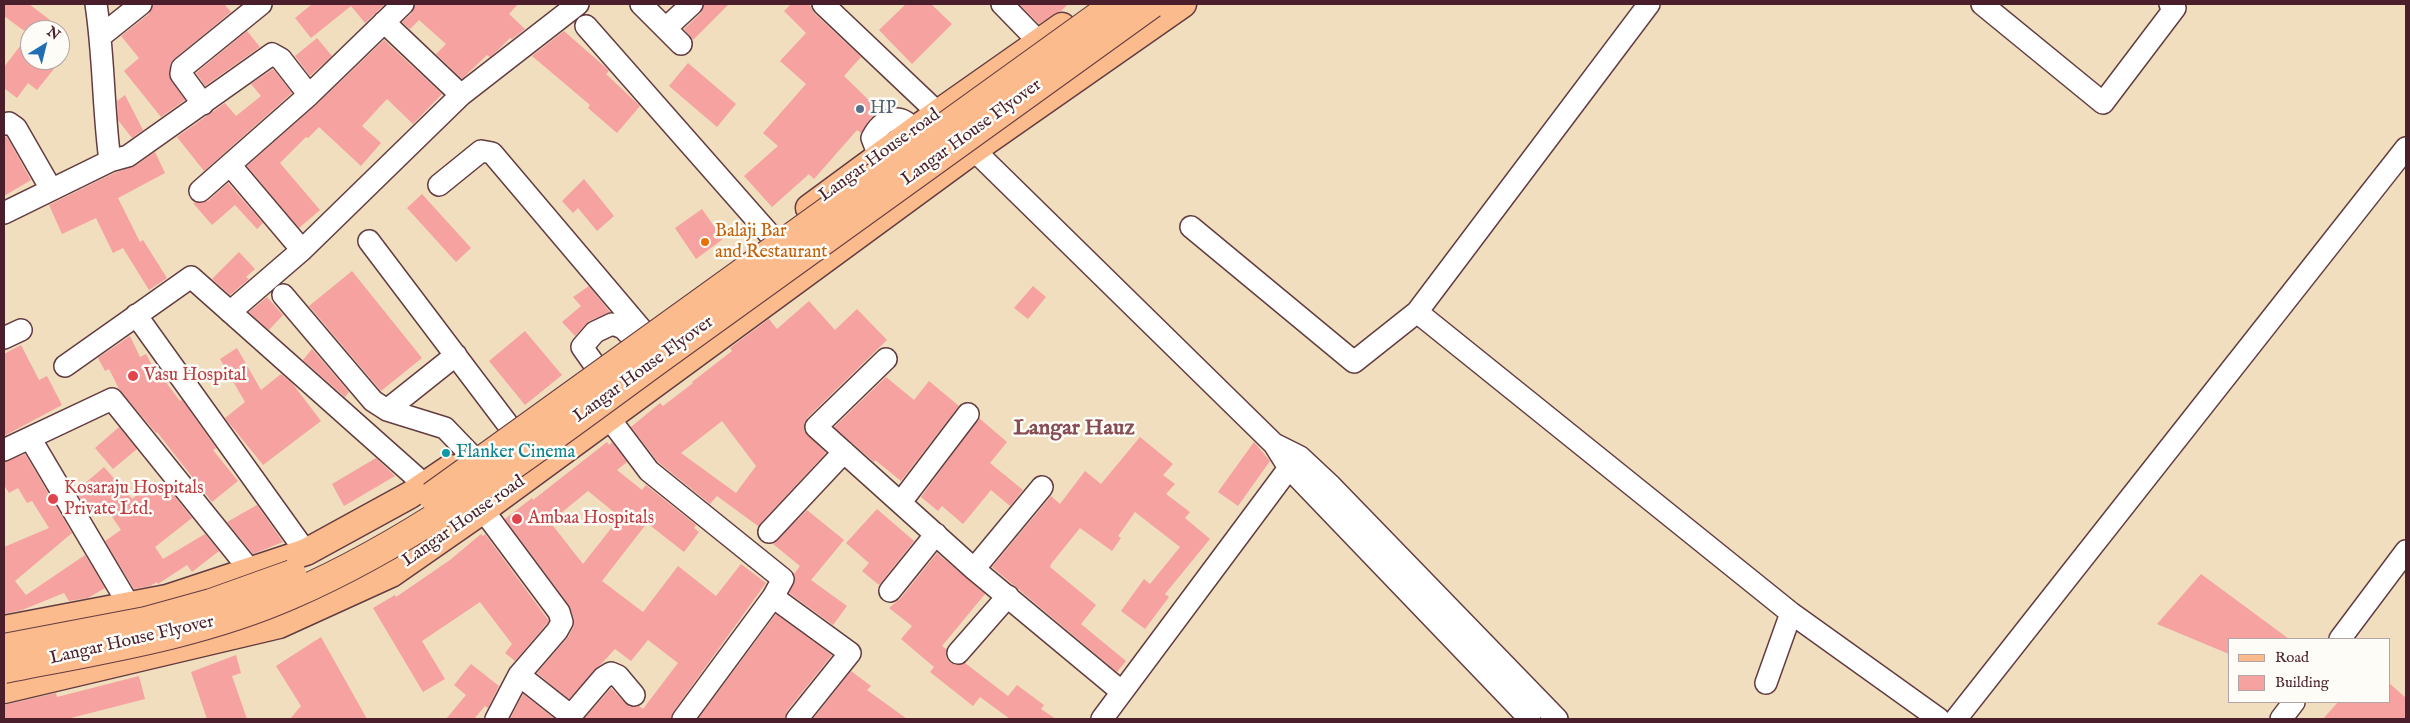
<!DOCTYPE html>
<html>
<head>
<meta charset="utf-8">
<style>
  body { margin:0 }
  #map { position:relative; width:2410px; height:723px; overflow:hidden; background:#f0debe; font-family:"IM FELL English",serif }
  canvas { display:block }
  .frame { position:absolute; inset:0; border:5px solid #4a1f2b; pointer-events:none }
  .legend { position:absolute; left:2228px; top:638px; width:162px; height:65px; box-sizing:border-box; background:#fdfcf7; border:1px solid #b5a4a5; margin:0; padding:6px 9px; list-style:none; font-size:15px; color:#4a1f2b }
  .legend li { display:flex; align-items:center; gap:10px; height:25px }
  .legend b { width:25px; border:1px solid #b5a4a5 }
  .north { position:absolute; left:20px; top:20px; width:50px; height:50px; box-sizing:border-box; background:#fdfcf7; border:1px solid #b5a4a5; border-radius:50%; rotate:36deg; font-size:14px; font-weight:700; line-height:20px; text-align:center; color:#4a1f2b }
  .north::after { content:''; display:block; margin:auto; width:18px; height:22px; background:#1f6fb2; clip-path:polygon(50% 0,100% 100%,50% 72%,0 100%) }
</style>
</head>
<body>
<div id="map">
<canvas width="2410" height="723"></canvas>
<div class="frame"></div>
<ul class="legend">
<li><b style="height:6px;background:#fbbb8d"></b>Road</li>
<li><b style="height:14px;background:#f5a2a1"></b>Building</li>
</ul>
<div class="north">N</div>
</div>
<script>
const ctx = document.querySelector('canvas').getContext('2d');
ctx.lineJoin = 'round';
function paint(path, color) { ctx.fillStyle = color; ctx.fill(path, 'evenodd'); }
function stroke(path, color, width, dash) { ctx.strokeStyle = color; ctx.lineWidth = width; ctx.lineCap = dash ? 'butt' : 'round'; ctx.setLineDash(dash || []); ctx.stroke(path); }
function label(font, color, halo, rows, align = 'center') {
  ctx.font = font + ' "IM FELL English",serif'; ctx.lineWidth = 5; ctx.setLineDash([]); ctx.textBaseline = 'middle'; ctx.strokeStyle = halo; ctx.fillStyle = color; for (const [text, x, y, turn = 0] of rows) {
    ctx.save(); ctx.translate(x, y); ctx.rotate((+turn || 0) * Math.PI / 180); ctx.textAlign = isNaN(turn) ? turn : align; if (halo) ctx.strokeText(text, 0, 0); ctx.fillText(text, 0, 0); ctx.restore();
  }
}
const building = new Path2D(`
  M 4,4 L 29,4 L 50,20 L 42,30 L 23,30 L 4,16 Z
  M 153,4 L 224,4 L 231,12 L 174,59 L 170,66 L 169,77 L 185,100 L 161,117 L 124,71 L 139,58 L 121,36 L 149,14 Z
  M 312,4 L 385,4 L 365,23 L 351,6 L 311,38 L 295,18 Z
  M 415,4 L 518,4 L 509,14 L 525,29 L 512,39 L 510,38 L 497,51 L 490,57 L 487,55 L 462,79 L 436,54 L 446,44 L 419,20 L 410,29 L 402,22 L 412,13 Z
  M 704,4 L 729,4 L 693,40 L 684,29 L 701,13 Z
  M 791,4 L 809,4 L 814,13 L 861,57 L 844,76 L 880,111 L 871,118 L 861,133 L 857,130 L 814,179 L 809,174 L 772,207 L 744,176 L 778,146 L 763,133 L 806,84 L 780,61 L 806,33 L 784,11 Z
  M 906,4 L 931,4 L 952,24 L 912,64 L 879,30 Z
  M 1019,4 L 1068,4 L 1061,11 L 1039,24 Z
  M 247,31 L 260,47 L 205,86 L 196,73 Z
  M 564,31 L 604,66 L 609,71 L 606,74 L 640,106 L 617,133 L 588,108 L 590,105 L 532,56 Z
  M 30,33 L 30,60 L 61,60 L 37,90 L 28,83 L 17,98 L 4,88 L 4,67 Z
  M 317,38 L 332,56 L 310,76 L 295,56 Z
  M 384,40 L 442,94 L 413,124 L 387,99 L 362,126 L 381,143 L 361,166 L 319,127 L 308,138 L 306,137 L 280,163 L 320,210 L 299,228 L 247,166 L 317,104 Z
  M 688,63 L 736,104 L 717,127 L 669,86 Z
  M 273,69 L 292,93 L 204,171 L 177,137 L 225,103 L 236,116 L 261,96 L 251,84 Z
  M 125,95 L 143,130 L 132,138 L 118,120 L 117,101 Z
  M 4,136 L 7,137 L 31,180 L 4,196 Z
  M 155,152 L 165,173 L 118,198 L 140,242 L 143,240 L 167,278 L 149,290 L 123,248 L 113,253 L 96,218 L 62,234 L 49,205 L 114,173 L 135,166 Z
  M 584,179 L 614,216 L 597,231 L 578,208 L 573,213 L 562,201 Z
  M 228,183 L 263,223 L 257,229 L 235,205 L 212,225 L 193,203 L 208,201 Z
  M 422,194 L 471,248 L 456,262 L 407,208 Z
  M 702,209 L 723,239 L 696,259 L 675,228 Z
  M 239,252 L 255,269 L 246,277 L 249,279 L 230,295 L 212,279 Z
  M 352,271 L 422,358 L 381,391 L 309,306 Z
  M 589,286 L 610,312 L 589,321 L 575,336 L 562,322 L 581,306 L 573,297 Z
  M 1033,286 L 1046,297 L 1028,319 L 1014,308 Z
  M 267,297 L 283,315 L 269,330 L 249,312 Z
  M 809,301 L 835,330 L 857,309 L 887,340 L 807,418 L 804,424 L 804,431 L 826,453 L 758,526 L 717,496 L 710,504 L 658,462 L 631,427 L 660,403 L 663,406 L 693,383 L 692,382 L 732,351 L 730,348 L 769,319 L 777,329 ZM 722,421 L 756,466 L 736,493 L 681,453 Z
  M 525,331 L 562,375 L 525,405 L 489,361 Z
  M 130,336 L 140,357 L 146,354 L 159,379 L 162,377 L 180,401 L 182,400 L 216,448 L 213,450 L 238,481 L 212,502 L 157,432 L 156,433 L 119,389 L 109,369 L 105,371 L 98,358 Z
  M 21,345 L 39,380 L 47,376 L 62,405 L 4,436 L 4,354 Z
  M 237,348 L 261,390 L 281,374 L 292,383 L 321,421 L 263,465 L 225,418 L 245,402 L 220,359 Z
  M 312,349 L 349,392 L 345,397 L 303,360 Z
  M 886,377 L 914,400 L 929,381 L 959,406 L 901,481 L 875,460 L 874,462 L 834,427 Z
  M 979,418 L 1007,442 L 990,463 L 1023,490 L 1010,506 L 991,490 L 963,524 L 942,506 L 938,511 L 921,497 Z
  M 119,427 L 137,449 L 113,469 L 95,448 Z
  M 1140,437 L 1173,464 L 1163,475 L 1175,484 L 1166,494 L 1190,512 L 1185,518 L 1210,539 L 1165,594 L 1169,597 L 1145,629 L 1121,611 L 1144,579 L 1150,584 L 1180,547 L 1135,512 L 1118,536 L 1121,538 L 1112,551 L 1080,528 L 1051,564 L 1050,567 L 1096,605 L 1081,624 L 1126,661 L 1117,672 L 992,567 L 1051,496 L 1060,504 L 1085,471 L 1101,484 Z
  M 607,442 L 609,445 L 612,442 L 627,462 L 617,470 L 642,490 L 646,485 L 696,525 L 694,528 L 699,532 L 684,552 L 647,523 L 602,581 L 643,612 L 678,566 L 716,596 L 741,564 L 766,583 L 673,712 L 671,719 L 584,719 L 611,688 L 629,707 L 639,706 L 643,709 L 678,663 L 648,640 L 631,661 L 615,649 L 569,699 L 537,673 L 568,637 L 573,628 L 574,619 L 569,605 L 505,519 L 532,498 L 533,500 ZM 588,491 L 620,517 L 583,564 L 550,522 Z
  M 1254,442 L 1270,461 L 1238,506 L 1218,492 Z
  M 25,454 L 72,533 L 15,581 L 26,595 L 85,555 L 105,588 L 88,598 L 69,601 L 64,593 L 22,610 L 4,614 L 4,547 L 49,528 L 32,501 L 27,503 L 18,488 L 9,493 L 4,485 L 4,462 Z
  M 376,458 L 395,476 L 344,506 L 332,484 Z
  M 104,467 L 132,499 L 155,481 L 167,496 L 172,493 L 192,518 L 155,547 L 163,559 L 205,534 L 219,551 L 192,572 L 187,565 L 158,584 L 157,582 L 150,586 L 134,589 L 105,541 L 121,530 L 104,505 L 91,516 L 76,491 Z
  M 257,505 L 283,542 L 253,554 L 227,522 Z
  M 877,509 L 914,541 L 879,585 L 862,571 L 869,563 L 846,543 Z
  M 807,510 L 844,540 L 811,580 L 847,606 L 833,625 L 789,593 L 795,580 L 794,574 L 800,566 L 773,544 Z
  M 481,534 L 483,536 L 485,534 L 549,621 L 515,661 L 505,653 L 512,644 L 480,602 L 422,641 L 445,679 L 423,692 L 373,608 L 395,595 L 396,597 L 450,560 Z
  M 937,553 L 985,594 L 942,646 L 946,649 L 946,657 L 949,662 L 956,665 L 965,663 L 1008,696 L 1017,685 L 1044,705 L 1041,709 L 1056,719 L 1010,719 L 980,697 L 973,706 L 930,672 L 934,667 L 901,639 L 912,626 L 889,608 L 900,599 Z
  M 2201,574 L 2289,639 L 2229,639 L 2229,654 L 2157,624 Z
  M 776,614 L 832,655 L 787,711 L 785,719 L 698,719 Z
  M 321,637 L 367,719 L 290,719 L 301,706 L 276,666 Z
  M 236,655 L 241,673 L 232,676 L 247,719 L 207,719 L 191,672 Z
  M 471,664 L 499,686 L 488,708 L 485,706 L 474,719 L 446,719 L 466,695 L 454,685 Z
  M 851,671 L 871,686 L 867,690 L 907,719 L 813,719 Z
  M 139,676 L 145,699 L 67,719 L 4,719 L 4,705 L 56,693 L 57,697 Z
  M 2389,683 L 2406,698 L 2406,719 L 2323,719 L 2338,702 L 2389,702 Z
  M 523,694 L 555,719 L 510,719 Z`);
const minor = new Path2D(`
  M 641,4 L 681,44
  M 823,4 L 938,113
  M 1002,4 L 1039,42
  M 1982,4 L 2103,103 L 2175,8 L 2170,4
  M 384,22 L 461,95
  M 586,26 L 771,236
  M 666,28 L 692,4
  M 101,36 L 141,4
  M 203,104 L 181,74 L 182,68 L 261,4
  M 4,124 L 9,123 L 16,128 L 51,189
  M 974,150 L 1274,444 L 1289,468 L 1530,719
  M 879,156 L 872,138 C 882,119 899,111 914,130
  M 110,161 L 128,156 L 272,54 L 281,59 L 309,95
  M 230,165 L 302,250
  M 439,185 L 481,151 L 492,153 L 642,330
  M 200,191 L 309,95 L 403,4
  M 4,213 L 110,161 C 103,109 104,56 96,4
  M 1191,227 L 1354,362 L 1417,312 L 1649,4
  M 369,241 L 509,426
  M 283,295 L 373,401 L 387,410 L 445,428 L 470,454
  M 230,312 L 302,250 L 461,95 L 578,4
  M 1417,312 L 1791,613 L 1939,719
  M 136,315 L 306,552
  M 4,338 L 21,330
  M 886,359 L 816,427 L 974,569 L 1122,692
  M 594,364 L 582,347 L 595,332 L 612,324 L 623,328 L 632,337
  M 65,366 L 191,277 L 426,486
  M 387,410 L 456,355
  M 609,418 L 649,471 L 783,579 L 773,597 L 850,653 L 797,719
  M 30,438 L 129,605
  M 1274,444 L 1300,457 L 1331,486 L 1557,719
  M 4,450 L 112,399 L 250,570
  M 901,502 L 968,414
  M 483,510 L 559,612 L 562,622 L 557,631 L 519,675 L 496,719
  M 769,532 L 844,452
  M 974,569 L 1042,487
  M 890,591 L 936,534
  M 2340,639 L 2406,551
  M 958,653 L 1008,596
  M 519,675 L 571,716
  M 1766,683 L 1791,613
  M 568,719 L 603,678 L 611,673 L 618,676 L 634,695
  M 683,719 L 773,597
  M 1102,719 L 1289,468 L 1298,459
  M 1956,719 L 2406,148
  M 2281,719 L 2294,702`);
const major = new Path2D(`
  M 809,208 L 938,113 L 1062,26
  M 4,629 L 167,598 L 306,552 L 410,495 L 450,468
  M 4,690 L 279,625 L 391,574 L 483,510 L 974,150 L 1183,4`);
const highwayBridge = new Path2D(`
  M 432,496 L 1115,4
  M 4,648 L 146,621 L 211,603 L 292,574
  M 4,669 C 100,650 200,635 291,595 C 427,536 545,442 665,355 C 827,238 990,121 1152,4`);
const markers = [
  [860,109,5,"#5c6f8a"],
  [705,242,5,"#e8710a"],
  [133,376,6,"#e0444e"],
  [446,453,5,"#0f9aa8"],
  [53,499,6,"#e0444e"],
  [517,519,6,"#e0444e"]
];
const serviceNames = [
  ["HP",870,109]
];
const streetNames = [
  ["Langar House Flyover",972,133,-36],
  ["Langar House road",880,156,-36],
  ["Langar House Flyover",644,370,-36],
  ["Langar House road",464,522,-35],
  ["Langar House Flyover",132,641,-13]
];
const foodNames = [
  ["Balaji Bar",715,232],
  ["and Restaurant",715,253]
];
const healthNames = [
  ["Vasu Hospital",144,376],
  ["Kosaraju Hospitals",64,489],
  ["Private Ltd.",64,510],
  ["Ambaa Hospitals",528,519]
];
const cultureNames = [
  ["Flanker Cinema",456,453]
];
const districtNames = [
  ["Langar Hauz",1074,429]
];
paint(building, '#f5a2a1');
stroke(minor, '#633c41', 24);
stroke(major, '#633c41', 29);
stroke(minor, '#fff', 21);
stroke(major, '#fbbb8d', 26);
stroke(highwayBridge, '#633c41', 30, []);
stroke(highwayBridge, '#fbbb8d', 28);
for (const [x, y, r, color] of markers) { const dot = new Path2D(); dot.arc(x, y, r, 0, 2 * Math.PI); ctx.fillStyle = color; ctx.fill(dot); stroke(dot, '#fdfcf7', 2); }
label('18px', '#4e5e75', '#fdfcf7', serviceNames, 'left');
label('18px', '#4a1f2b', '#fdfcf7', streetNames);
label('18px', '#c56008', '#fdfcf7', foodNames, 'left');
label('18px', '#be3a42', '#fdfcf7', healthNames, 'left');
label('18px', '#0d838f', '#fdfcf7', cultureNames, 'left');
label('bold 22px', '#864d54', '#fdfcf7', districtNames);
</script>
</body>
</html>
